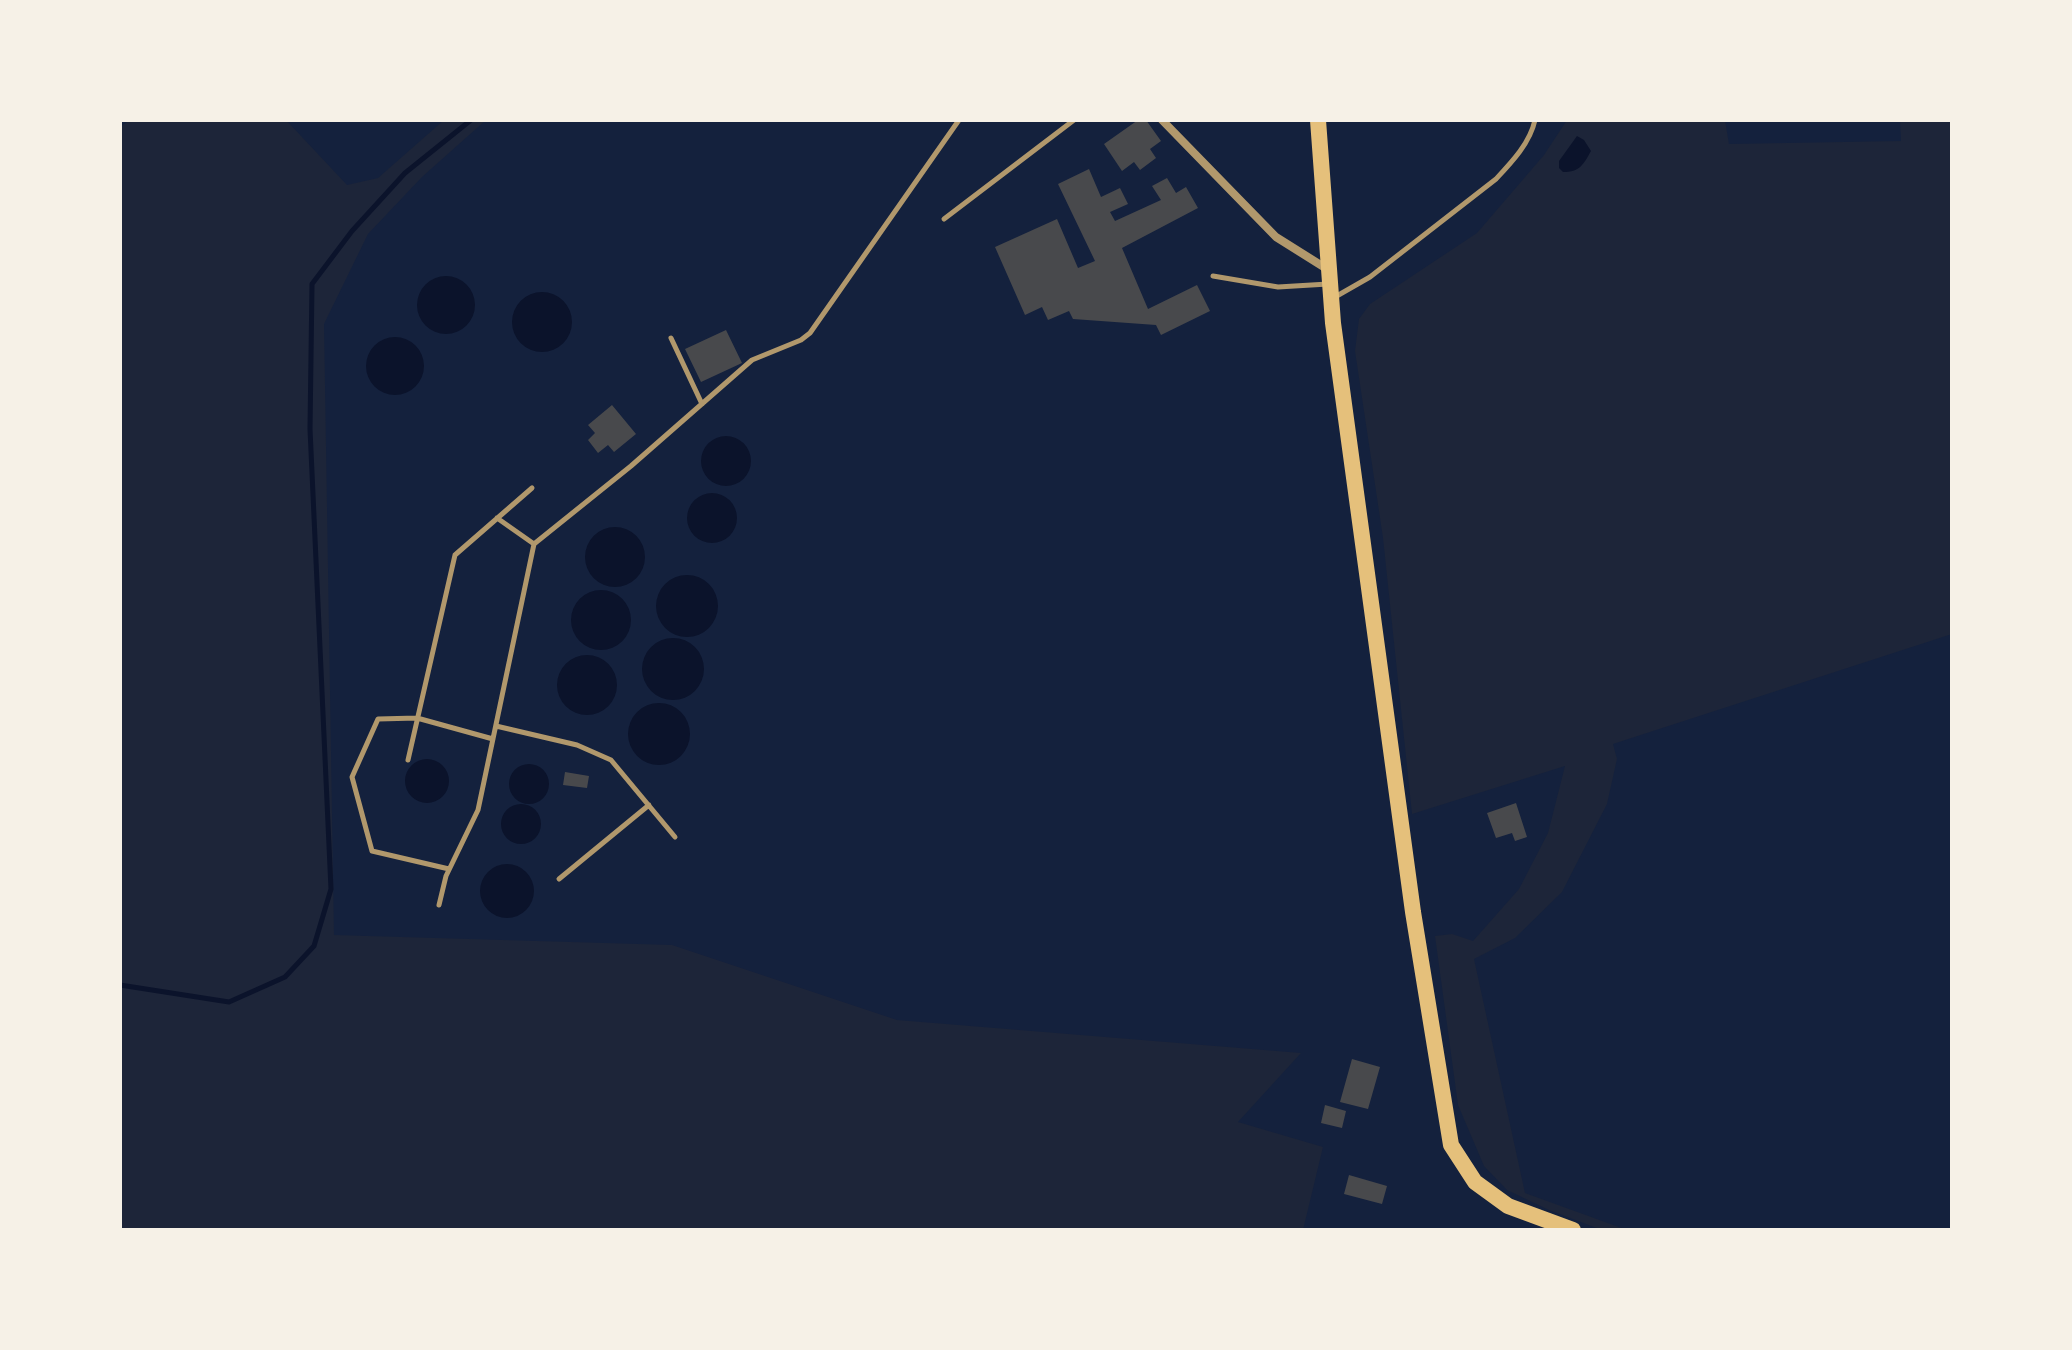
<!DOCTYPE html>
<html>
<head>
<meta charset="utf-8">
<style>
  body { margin:0 }
  #map { position:relative; width:2072px; height:1350px; overflow:hidden; background:#14213d; font-family:"Alegreya Sans",sans-serif }
  canvas { display:block }
  .frame { position:absolute; inset:0; border:122px solid #f6f1e7; pointer-events:none }
</style>
</head>
<body>
<div id="map">
<canvas width="2072" height="1350"></canvas>
<div class="frame"></div>
</div>
<script>
const ctx = document.querySelector('canvas').getContext('2d');
ctx.lineJoin = 'round';
function paint(path, color) { ctx.fillStyle = color; ctx.fill(path, 'evenodd'); }
function stroke(path, color, width, dash) { ctx.strokeStyle = color; ctx.lineWidth = width; ctx.lineCap = dash ? 'butt' : 'round'; ctx.setLineDash(dash || []); ctx.stroke(path); }
const green = new Path2D(`
  M 130,120 L 286,120 L 347,185 L 378,178 L 444,120 L 486,120 L 422,177 L 368,234 L 324,324 L 334,935 L 672,945 L 897,1020 L 1301,1053 L 1238,1122 L 1323,1147 L 1303,1230 L 120,1230 L 120,127 Z
  M 1567,120 L 1725,120 L 1729,144 L 1901,141 L 1900,120 L 1952,120 L 1952,634 L 1613,744 L 1617,759 L 1607,804 L 1562,892 L 1515,938 L 1474,959 L 1525,1193 L 1627,1230 L 1602,1230 L 1549,1210 L 1507,1190 L 1484,1166 L 1458,1105 L 1435,936 L 1452,934 L 1473,941 L 1519,889 L 1548,833 L 1565,766 L 1412,814 L 1383,538 L 1355,351 L 1359,319 L 1370,304 L 1477,233 L 1544,155 Z`);
const water = new Path2D(`
  M 1577,136 L 1584,140 L 1591,151 C 1583,165 1580,172 1563,172 L 1559,168 L 1559,161 Z
  M417 305a29 29 0 1 1 58 0a29 29 0 1 1-58 0Z
  M512 322a30 30 0 1 1 60 0a30 30 0 1 1-60 0Z
  M366 366a29 29 0 1 1 58 0a29 29 0 1 1-58 0Z
  M701 461a25 25 0 1 1 50 0a25 25 0 1 1-50 0Z
  M687 518a25 25 0 1 1 50 0a25 25 0 1 1-50 0Z
  M585 557a30 30 0 1 1 60 0a30 30 0 1 1-60 0Z
  M656 606a31 31 0 1 1 62 0a31 31 0 1 1-62 0Z
  M571 620a30 30 0 1 1 60 0a30 30 0 1 1-60 0Z
  M642 669a31 31 0 1 1 62 0a31 31 0 1 1-62 0Z
  M557 685a30 30 0 1 1 60 0a30 30 0 1 1-60 0Z
  M628 734a31 31 0 1 1 62 0a31 31 0 1 1-62 0Z
  M405 781a22 22 0 1 1 44 0a22 22 0 1 1-44 0Z
  M509 784a20 20 0 1 1 40 0a20 20 0 1 1-40 0Z
  M501 824a20 20 0 1 1 40 0a20 20 0 1 1-40 0Z
  M480 891a27 27 0 1 1 54 0a27 27 0 1 1-54 0Z`);
const stream = new Path2D(`
  M 120,985 L 229,1002 L 285,977 L 314,946 L 331,889 L 310,429 L 312,284 L 352,231 L 405,173 L 471,120`);
const building = new Path2D(`
  M 1138,120 L 1146,120 L 1161,141 L 1150,149 L 1156,158 L 1140,170 L 1134,162 L 1122,171 L 1104,144 Z
  M 1089,169 L 1101,197 L 1120,188 L 1128,204 L 1110,212 L 1115,221 L 1161,200 L 1152,186 L 1167,178 L 1176,193 L 1186,187 L 1198,208 L 1122,248 L 1148,309 L 1197,285 L 1210,311 L 1161,335 L 1156,325 L 1073,319 L 1069,311 L 1048,320 L 1042,307 L 1025,315 L 995,247 L 1057,219 L 1078,268 L 1095,261 L 1058,184 Z
  M 726,330 L 742,363 L 701,382 L 685,349 Z
  M 612,405 L 636,434 L 614,452 L 608,445 L 598,453 L 588,440 L 595,433 L 588,425 Z
  M 565,772 L 589,776 L 587,788 L 563,785 Z
  M 1516,803 L 1527,837 L 1515,841 L 1512,833 L 1496,838 L 1487,813 Z
  M 1352,1059 L 1380,1067 L 1368,1109 L 1340,1102 Z
  M 1325,1105 L 1346,1111 L 1342,1128 L 1321,1123 Z
  M 1349,1175 L 1387,1186 L 1382,1204 L 1344,1194 Z`);
const service = new Path2D(`
  M 944,219 L 1074,120
  M 1213,276 L 1278,287 L 1328,284
  M 1335,297 L 1370,277 L 1496,179 C 1512,162 1530,143 1535,120
  M 671,338 L 702,404
  M 497,518 L 534,544
  M 496,726 L 577,745 L 611,760 L 675,837
  M 408,760 L 455,555 L 532,488
  M 449,869 L 372,851 L 352,777 L 378,719 L 417,718 L 493,739
  M 559,879 L 649,805
  M 439,905 L 446,876 L 478,810 L 534,544 L 631,466 L 752,360 L 801,340 L 810,333 L 959,120`);
const minor = new Path2D(`
  M 1162,120 L 1276,237 L 1327,269`);
const primary = new Path2D(`
  M 1318,120 L 1333,323 L 1413,912 L 1451,1145 L 1475,1182 L 1508,1206 L 1573,1230`);
paint(green, '#1d2539');
paint(water, '#0b132b');
stroke(stream, '#0b132b', 5);
paint(building, '#48494c');
stroke(service, '#b1986c', 5);
stroke(minor, '#b1986c', 8);
stroke(primary, '#e5c07b', 16);
</script>
</body>
</html>
